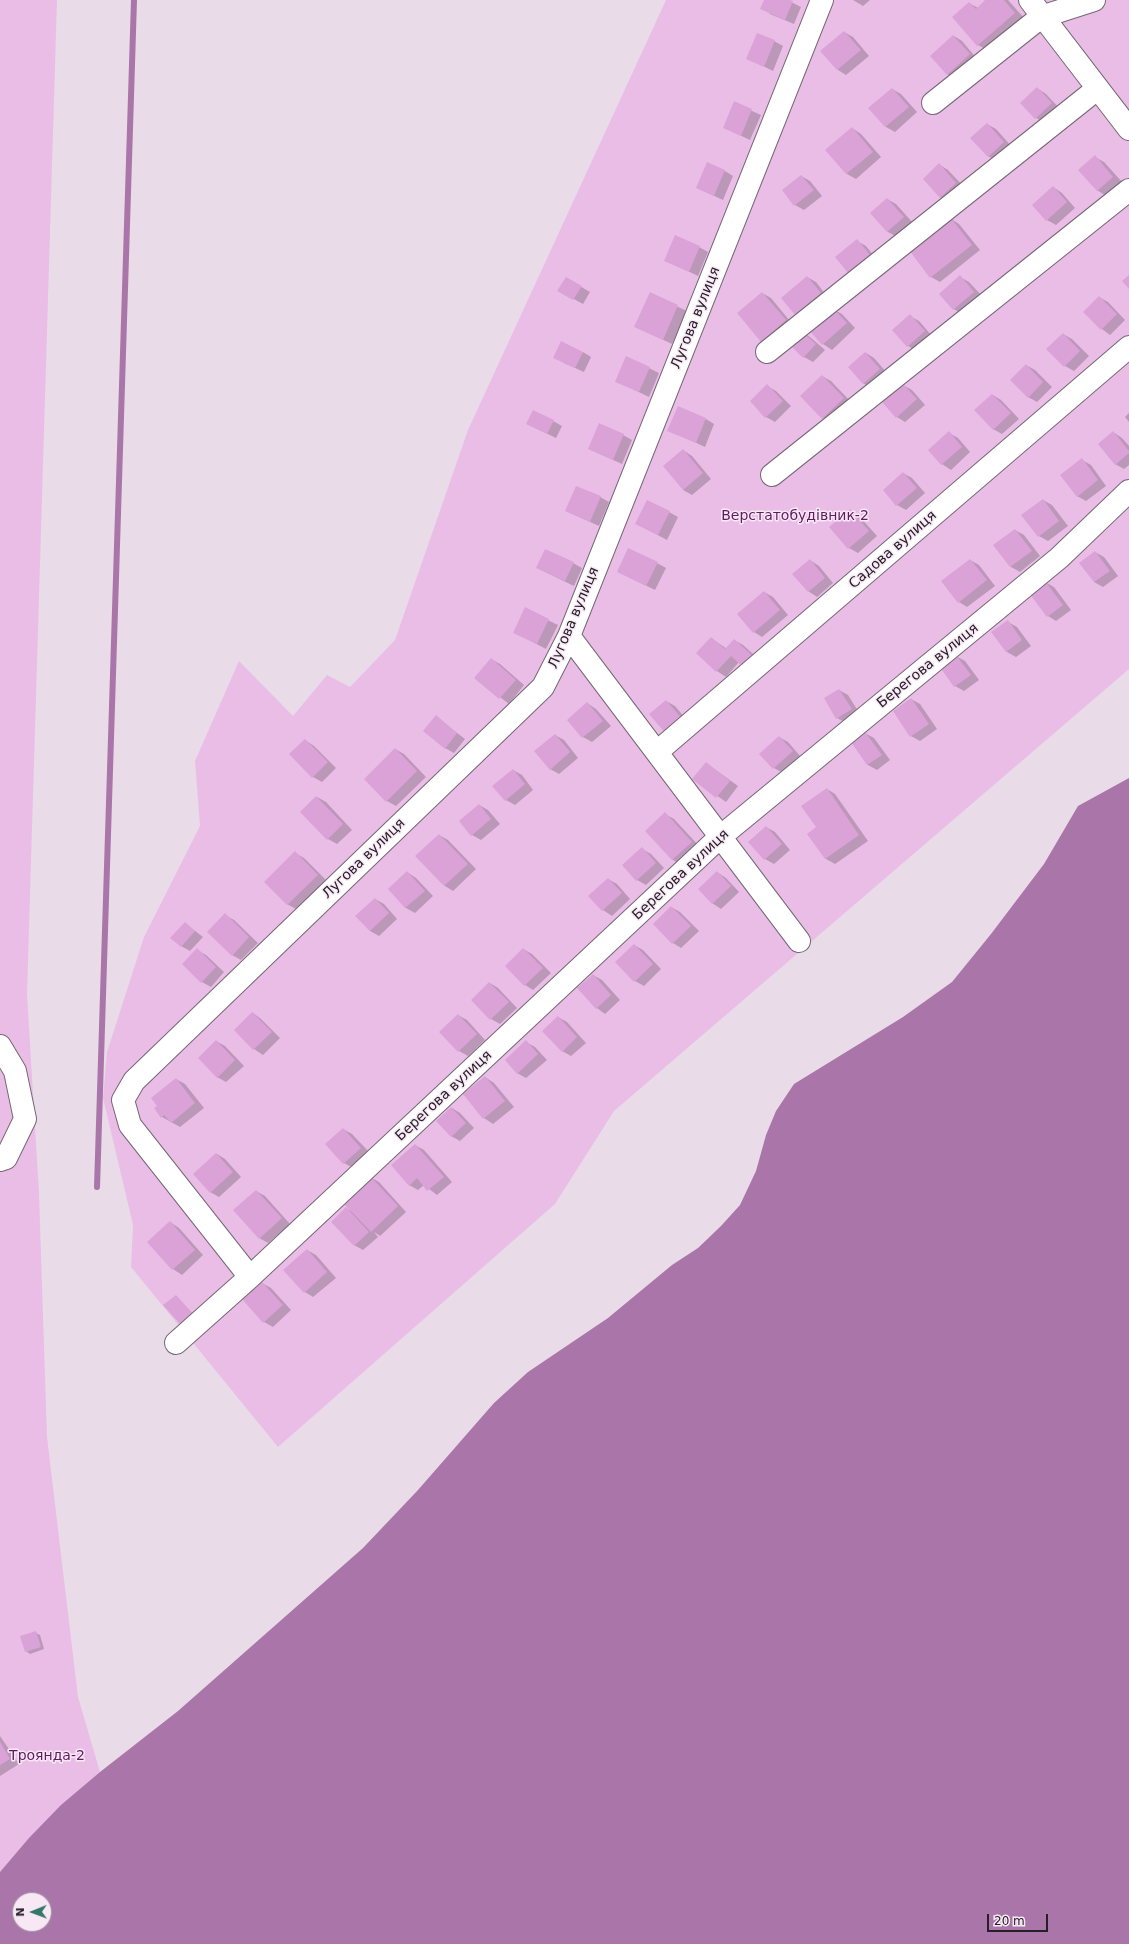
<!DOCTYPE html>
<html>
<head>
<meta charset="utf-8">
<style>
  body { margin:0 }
  #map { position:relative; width:1129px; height:1944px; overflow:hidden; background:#eadbe9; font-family:"DejaVu Sans",sans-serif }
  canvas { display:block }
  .north { position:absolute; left:12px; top:1892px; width:40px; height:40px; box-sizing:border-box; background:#f8e8f6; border:1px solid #a498a2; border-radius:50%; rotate:269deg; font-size:11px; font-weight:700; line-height:16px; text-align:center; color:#252025 }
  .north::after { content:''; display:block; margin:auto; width:14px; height:18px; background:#35786b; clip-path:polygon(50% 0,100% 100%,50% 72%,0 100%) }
  .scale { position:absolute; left:987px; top:1914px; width:61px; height:18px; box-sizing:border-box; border:2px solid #252025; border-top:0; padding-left:5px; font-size:12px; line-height:14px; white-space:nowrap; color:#252025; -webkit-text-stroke:3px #f8e8f6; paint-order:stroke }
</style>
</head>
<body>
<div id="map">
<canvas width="1129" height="1944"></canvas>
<div class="north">N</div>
<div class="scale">20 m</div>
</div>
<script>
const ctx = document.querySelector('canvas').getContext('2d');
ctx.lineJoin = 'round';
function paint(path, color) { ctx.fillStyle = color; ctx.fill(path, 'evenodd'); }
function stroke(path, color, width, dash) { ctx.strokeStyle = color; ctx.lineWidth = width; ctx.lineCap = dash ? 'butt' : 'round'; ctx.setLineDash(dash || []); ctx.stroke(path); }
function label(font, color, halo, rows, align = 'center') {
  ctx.font = font + ' "DejaVu Sans",sans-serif'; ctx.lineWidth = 3; ctx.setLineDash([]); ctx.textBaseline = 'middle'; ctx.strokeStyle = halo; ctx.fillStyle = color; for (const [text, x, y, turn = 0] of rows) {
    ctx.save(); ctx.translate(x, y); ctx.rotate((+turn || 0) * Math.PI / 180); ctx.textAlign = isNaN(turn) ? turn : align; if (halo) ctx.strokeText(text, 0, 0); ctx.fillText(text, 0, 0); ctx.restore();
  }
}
const green = new Path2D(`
  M 0,0 L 57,0 L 27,994 L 39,1193 L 47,1437 L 78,1697 L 100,1772 C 64,1803 31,1836 0,1872 Z
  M 666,0 L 1129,0 L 1129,669 L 614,1111 L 555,1204 L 278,1447 L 131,1267 L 133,1225 L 103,1098 L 107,1052 L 144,937 L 200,826 L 195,761 L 239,661 L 293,716 L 327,675 L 350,687 L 395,640 L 468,430 Z`);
const water = new Path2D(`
  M 1129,778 L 1129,1944 L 0,1944 L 0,1872 L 29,1838 L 61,1805 L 100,1772 L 178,1711 L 363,1548 L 418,1490 L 494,1403 L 528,1372 L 608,1318 L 672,1265 L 698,1248 L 721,1226 L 740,1205 L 756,1171 L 766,1135 L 776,1111 L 794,1084 L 903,1017 L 952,982 L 991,934 L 1044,864 L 1078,806 ZM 20,1900 L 44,1900 L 44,1924 L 20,1924 Z`);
const shadow = new Path2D(`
  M 765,0 L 787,0 L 801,7 L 794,24 L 770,14 Z
  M 853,0 L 870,0 L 863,6 Z
  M 987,0 L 1008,0 L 1024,18 L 987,50 L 978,45 L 953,17 L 969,3 L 978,8 Z
  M 844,32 L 853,37 L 869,56 L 846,75 L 838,70 L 821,51 Z
  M 954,36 L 962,41 L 978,60 L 956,79 L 947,74 Z
  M 774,41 L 783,46 L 773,71 L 747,58 Z
  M 1037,88 L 1046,94 L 1060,109 L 1045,123 L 1036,118 Z
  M 892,89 L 901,94 L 917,112 L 895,132 L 886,127 L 870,108 Z
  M 734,103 L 761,115 L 750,140 L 733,132 Z
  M 987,124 L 996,129 L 1012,147 L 997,161 L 988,156 Z
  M 852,128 L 861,134 L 881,157 L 856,179 L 847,174 L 827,150 Z
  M 1095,157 L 1104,162 L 1122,182 L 1106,196 L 1097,190 Z
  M 940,165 L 948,170 L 965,188 L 949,202 L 940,197 Z
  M 725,171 L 733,176 L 723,200 L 697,188 Z
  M 801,176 L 810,181 L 822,196 L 804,210 L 795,205 Z
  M 1053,187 L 1062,193 L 1075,208 L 1056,225 L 1047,220 Z
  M 887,199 L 896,204 L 913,223 L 897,237 L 888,232 L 872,214 Z
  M 950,218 L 959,224 L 980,250 L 940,282 L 931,277 Z
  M 857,241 L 866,246 L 878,261 L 857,278 L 849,272 Z
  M 699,247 L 708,252 L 698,276 L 665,260 Z
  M 807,277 L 816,282 L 829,299 L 805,319 L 796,314 Z
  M 960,277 L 969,282 L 983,297 L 963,315 L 954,309 L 941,294 Z
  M 566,278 L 590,292 L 583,304 L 559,291 Z
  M 762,293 L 771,298 L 794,326 L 771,346 L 762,341 Z
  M 650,294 L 687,311 L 672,344 L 636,327 Z
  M 1099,297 L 1108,302 L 1125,320 L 1110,335 L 1102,329 Z
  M 833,309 L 842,314 L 855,328 L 832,350 L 823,344 L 810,330 Z
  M 910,316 L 919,321 L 933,337 L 917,351 L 908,346 Z
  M 802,332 L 810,337 L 825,350 L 813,362 L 804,357 L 790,344 Z
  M 1063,334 L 1072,339 L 1089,356 L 1074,371 L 1065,366 L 1048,349 Z
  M 583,352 L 591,357 L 584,372 L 564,363 Z
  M 866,353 L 874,358 L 888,374 L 872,389 L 863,383 Z
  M 626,357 L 659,373 L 649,397 L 616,381 Z
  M 1026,365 L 1035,370 L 1052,387 L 1037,402 L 1028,397 Z
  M 822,376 L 831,381 L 852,403 L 832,423 L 823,418 Z
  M 903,385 L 912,390 L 925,405 L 905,422 L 897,417 Z
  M 767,386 L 776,391 L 791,406 L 775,422 L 766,417 Z
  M 993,395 L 1001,400 L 1019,419 L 1002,434 L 993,429 Z
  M 1129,413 L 1129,422 L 1125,417 Z
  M 706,419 L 714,424 L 705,447 L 669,430 Z
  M 553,421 L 562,426 L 556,438 L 527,424 Z
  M 1113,432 L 1122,438 L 1129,446 L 1129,465 L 1124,469 L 1115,464 Z
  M 949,433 L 958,438 L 970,452 L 951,470 L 942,464 L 929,450 Z
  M 623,435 L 632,440 L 622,464 L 589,449 Z
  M 683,450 L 692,456 L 711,479 L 692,495 L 683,490 Z
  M 1082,460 L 1091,465 L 1106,486 L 1086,501 L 1077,496 Z
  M 903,473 L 912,478 L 925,493 L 906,510 L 897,505 Z
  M 600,497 L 609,502 L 599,526 L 566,511 Z
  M 1043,500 L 1052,505 L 1068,526 L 1048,541 L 1039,536 Z
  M 850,511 L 859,516 L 877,536 L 858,553 L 849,548 Z
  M 669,512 L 678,517 L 667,540 L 637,524 Z
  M 1015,530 L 1024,535 L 1040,556 L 1020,572 L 1011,567 L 995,546 Z
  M 1095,552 L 1104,557 L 1118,576 L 1103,587 L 1094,582 Z
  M 810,560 L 819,566 L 833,583 L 817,597 L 808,591 Z
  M 970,560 L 979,565 L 995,586 L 967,607 L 959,602 Z
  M 573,563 L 582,568 L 574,586 L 537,568 Z
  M 657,563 L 666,568 L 655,590 L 627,576 Z
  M 1045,582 L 1054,587 L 1071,610 L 1056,621 L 1048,616 Z
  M 764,592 L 773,597 L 788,615 L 762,637 L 754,632 Z
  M 525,609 L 558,625 L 546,649 L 523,637 Z
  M 1008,622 L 1017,627 L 1031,646 L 1016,657 L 1007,652 L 993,633 Z
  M 711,638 L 727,649 L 734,640 L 743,645 L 763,663 L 739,662 L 726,677 L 717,671 L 697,653 Z
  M 956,656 L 965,661 L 979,680 L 964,691 L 955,686 Z
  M 491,659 L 500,664 L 524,685 L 509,704 L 475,678 Z
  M 839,690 L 848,695 L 860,714 L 846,723 L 837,718 Z
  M 911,699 L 920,704 L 937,729 L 920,741 L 911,736 Z
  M 666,701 L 675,706 L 692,726 L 676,739 Z
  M 587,703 L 596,709 L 611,726 L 592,742 L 583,737 L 568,720 Z
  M 436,717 L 465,739 L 454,753 L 445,748 Z
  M 865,733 L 874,738 L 890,760 L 877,770 L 868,765 L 852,742 Z
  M 555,735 L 564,740 L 578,758 L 559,774 L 550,769 Z
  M 779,737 L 788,742 L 801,757 L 783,773 L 774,768 Z
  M 305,740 L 314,746 L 336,768 L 322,782 L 313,777 Z
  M 395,749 L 404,754 L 426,777 L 396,806 L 387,801 L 365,779 Z
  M 706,763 L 738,786 L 726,802 L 693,779 Z
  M 513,770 L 522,775 L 533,790 L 515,805 L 506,800 Z
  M 827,789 L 835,794 L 868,841 L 835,864 L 826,859 L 809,834 L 818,828 Z
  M 317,797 L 326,802 L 352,830 L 337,844 L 328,839 Z
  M 479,805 L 488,810 L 500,824 L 481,840 L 472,835 Z
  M 665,814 L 674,819 L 700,847 L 681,865 L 673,860 L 646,831 Z
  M 766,827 L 775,832 L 790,850 L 774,864 L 765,859 Z
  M 439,835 L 448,840 L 476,869 L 453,891 L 445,886 L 417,856 Z
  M 642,849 L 651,854 L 664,868 L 646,885 L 637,880 Z
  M 295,853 L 304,858 L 326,880 L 296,909 L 287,904 Z
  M 407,872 L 416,878 L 433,896 L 415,913 L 406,908 L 389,889 Z
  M 717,872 L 726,878 L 739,892 L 721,909 L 712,903 Z
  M 608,879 L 617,884 L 630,899 L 612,916 L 603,910 L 590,896 Z
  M 375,899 L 384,904 L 397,919 L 379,936 L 370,931 L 357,916 Z
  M 671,907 L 680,912 L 699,931 L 681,948 L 673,943 Z
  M 225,915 L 234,920 L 258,943 L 241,960 L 232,955 Z
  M 185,923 L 203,937 L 190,951 L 181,946 Z
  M 634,945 L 643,950 L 661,969 L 644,986 L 635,981 Z
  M 523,949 L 532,954 L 551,973 L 533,990 L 525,985 Z
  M 197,950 L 206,955 L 224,972 L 211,987 L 202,982 Z
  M 593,975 L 602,980 L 620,1000 L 605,1014 L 597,1008 Z
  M 490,983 L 498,988 L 517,1008 L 500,1024 L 491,1019 Z
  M 253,1013 L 261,1019 L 280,1038 L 263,1055 L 254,1049 L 235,1030 Z
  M 458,1015 L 467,1020 L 485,1040 L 468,1056 L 459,1051 L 440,1032 Z
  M 558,1017 L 567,1022 L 586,1043 L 571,1056 L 562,1051 Z
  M 216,1041 L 225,1046 L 244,1066 L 226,1082 L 217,1077 Z
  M 526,1042 L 535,1047 L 547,1060 L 526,1078 L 517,1073 Z
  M 485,1077 L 494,1083 L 514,1107 L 493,1124 L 484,1118 L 464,1094 Z
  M 176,1079 L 185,1084 L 204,1108 L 180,1127 L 162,1117 L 159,1106 Z
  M 452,1108 L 460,1113 L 474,1128 L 460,1141 L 451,1136 Z
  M 343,1129 L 352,1134 L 370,1153 L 353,1168 L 344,1163 L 327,1144 Z
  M 415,1145 L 424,1150 L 452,1182 L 437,1195 L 424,1185 L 418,1190 L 409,1185 Z
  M 217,1154 L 225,1159 L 241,1177 L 219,1197 L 210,1192 Z
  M 370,1177 L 379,1182 L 406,1212 L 380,1236 L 374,1232 L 378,1237 L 363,1250 L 354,1245 L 346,1208 L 353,1212 Z
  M 256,1191 L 265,1196 L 290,1224 L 268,1243 L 259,1238 Z
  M 170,1222 L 179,1228 L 203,1255 L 182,1275 L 173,1269 L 148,1242 Z
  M 307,1250 L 316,1255 L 336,1278 L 313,1297 L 305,1292 Z
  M 262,1283 L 271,1288 L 291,1310 L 273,1327 L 264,1322 Z
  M 176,1296 L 195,1316 L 184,1325 L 180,1323 Z
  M 36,1633 L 40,1635 L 44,1649 L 30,1654 L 26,1651 Z
  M 0,1736 L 19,1764 L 0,1776 Z`);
const stream = new Path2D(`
  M 97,1187 L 134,0`);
const building = new Path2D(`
  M 764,0 L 790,0 L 793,1 L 785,20 L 760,9 Z
  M 985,0 L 1004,0 L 1015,13 L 977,46 L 952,17 L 969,2 L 976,9 Z
  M 844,31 L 861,50 L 837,70 L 820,51 Z
  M 757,33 L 775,40 L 764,67 L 746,59 Z
  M 953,35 L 970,54 L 947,75 L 930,56 Z
  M 1037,87 L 1052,103 L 1035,119 L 1020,103 Z
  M 892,88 L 909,107 L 885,127 L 868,108 Z
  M 734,101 L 752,109 L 741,136 L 723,128 Z
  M 987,123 L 1004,142 L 988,157 L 970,138 Z
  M 852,127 L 873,152 L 846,174 L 825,150 Z
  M 1095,155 L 1113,177 L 1097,191 L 1078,170 Z
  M 707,162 L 725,170 L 714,196 L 696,188 Z
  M 939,163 L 956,183 L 940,198 L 923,179 Z
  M 801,175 L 814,190 L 794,206 L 782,190 Z
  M 1053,186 L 1067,202 L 1046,221 L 1032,205 Z
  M 887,198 L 904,217 L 887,232 L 870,213 Z
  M 950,217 L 972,245 L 930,278 L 909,250 Z
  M 675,235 L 700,246 L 689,272 L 664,261 Z
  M 857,239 L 870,255 L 848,273 L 835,257 Z
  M 960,275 L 974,292 L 953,310 L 939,294 Z
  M 1129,275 L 1129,289 L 1122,281 Z
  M 807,276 L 821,293 L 795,315 L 781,298 Z
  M 566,277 L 582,286 L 573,300 L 557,291 Z
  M 650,292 L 678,305 L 663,340 L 634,327 Z
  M 762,292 L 786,320 L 761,342 L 737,313 Z
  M 1099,296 L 1117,314 L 1101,330 L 1083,312 Z
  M 833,308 L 847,323 L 822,345 L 809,330 Z
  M 910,314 L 925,331 L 907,347 L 892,330 Z
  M 801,331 L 816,344 L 803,358 L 789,344 Z
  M 1063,333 L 1080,351 L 1064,367 L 1046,349 Z
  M 561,341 L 583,352 L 575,368 L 553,358 Z
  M 865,352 L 880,369 L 863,384 L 848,367 Z
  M 626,356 L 650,367 L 639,392 L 615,382 Z
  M 1026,364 L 1043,382 L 1028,398 L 1010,380 Z
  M 822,375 L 844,398 L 822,419 L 800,396 Z
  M 767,384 L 783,401 L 765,418 L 750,401 Z
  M 903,384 L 917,399 L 896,418 L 882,402 Z
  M 992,394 L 1011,413 L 993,430 L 974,410 Z
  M 678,406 L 706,418 L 696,443 L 667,431 Z
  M 533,410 L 554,420 L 547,434 L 526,424 Z
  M 599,423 L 624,434 L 613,460 L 588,449 Z
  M 949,431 L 962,447 L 941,465 L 928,450 Z
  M 1113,431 L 1129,451 L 1129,453 L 1115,465 L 1098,444 Z
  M 683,449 L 703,473 L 683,490 L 663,466 Z
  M 1082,458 L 1098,480 L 1077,497 L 1060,475 Z
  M 903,472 L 917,488 L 896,506 L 883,490 Z
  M 576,486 L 601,496 L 590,522 L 565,511 Z
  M 1043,499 L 1059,521 L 1038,537 L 1021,515 Z
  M 647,500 L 670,511 L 658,535 L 635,524 Z
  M 850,509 L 869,531 L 848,549 L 829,527 Z
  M 1015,529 L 1032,551 L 1010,567 L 993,545 Z
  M 628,548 L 658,562 L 646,586 L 617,572 Z
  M 545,549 L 574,562 L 565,581 L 536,568 Z
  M 1095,551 L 1110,571 L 1094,582 L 1079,563 Z
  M 810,559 L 825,578 L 808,592 L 792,574 Z
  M 970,559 L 987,580 L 958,603 L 941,581 Z
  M 1045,581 L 1063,605 L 1047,617 L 1029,593 Z
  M 764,591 L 780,610 L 753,633 L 737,614 Z
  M 525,607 L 549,619 L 537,644 L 513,633 Z
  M 1008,620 L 1022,640 L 1006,652 L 991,632 Z
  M 711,637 L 725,649 L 734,639 L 754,657 L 744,668 L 731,656 L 716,672 L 696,653 Z
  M 956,655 L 971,675 L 954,687 L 940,667 Z
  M 491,658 L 516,680 L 499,699 L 474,678 Z
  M 839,689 L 852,709 L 836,719 L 824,698 Z
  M 911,698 L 929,724 L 910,737 L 893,711 Z
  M 666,700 L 683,720 L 666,734 L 649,714 Z
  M 587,702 L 603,721 L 582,738 L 567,720 Z
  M 436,715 L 457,733 L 445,749 L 423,731 Z
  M 865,732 L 882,755 L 867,765 L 851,742 Z
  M 555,734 L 570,752 L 550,770 L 534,751 Z
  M 779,736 L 793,751 L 773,769 L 759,754 Z
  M 305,739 L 328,762 L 312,778 L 289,754 Z
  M 395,748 L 417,771 L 386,802 L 364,779 Z
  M 706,762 L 730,781 L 716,798 L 692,779 Z
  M 513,769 L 525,784 L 505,801 L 492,786 Z
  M 827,788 L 859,835 L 825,859 L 807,834 L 816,827 L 801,806 Z
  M 316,796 L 343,824 L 327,840 L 300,812 Z
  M 479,804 L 491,819 L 471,836 L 459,821 Z
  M 665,812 L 692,842 L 672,860 L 645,831 Z
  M 766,826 L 782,844 L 764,860 L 748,842 Z
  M 439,834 L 468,864 L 444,886 L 415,856 Z
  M 642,847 L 656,863 L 636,881 L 622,865 Z
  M 295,851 L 318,875 L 287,905 L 264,882 Z
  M 407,871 L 425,891 L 405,908 L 388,889 Z
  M 717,871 L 731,886 L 712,904 L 698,889 Z
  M 608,878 L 622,893 L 602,911 L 588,896 Z
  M 375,898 L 389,913 L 370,931 L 355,916 Z
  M 671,906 L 691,926 L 672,944 L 653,924 Z
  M 225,913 L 249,937 L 232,956 L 207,932 Z
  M 185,922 L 195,931 L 181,947 L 170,938 Z
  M 634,944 L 653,964 L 634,982 L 615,962 Z
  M 197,948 L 216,967 L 201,983 L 182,964 Z
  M 523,948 L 543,968 L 524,986 L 505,966 Z
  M 593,974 L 611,995 L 596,1009 L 577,988 Z
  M 489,982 L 509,1002 L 490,1020 L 471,1000 Z
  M 252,1012 L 272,1032 L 253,1050 L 234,1030 Z
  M 458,1014 L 477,1034 L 458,1052 L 439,1032 Z
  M 558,1016 L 577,1037 L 562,1052 L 542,1031 Z
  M 216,1040 L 235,1060 L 217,1078 L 198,1058 Z
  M 526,1040 L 538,1054 L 517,1074 L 505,1060 Z
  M 485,1076 L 505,1101 L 483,1119 L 463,1094 Z
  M 176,1078 L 195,1103 L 171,1123 L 164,1115 L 161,1118 L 154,1108 L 157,1106 L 151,1098 Z
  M 451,1107 L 466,1123 L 451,1137 L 436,1121 Z
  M 343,1128 L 361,1148 L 343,1164 L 325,1144 Z
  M 415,1144 L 444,1177 L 427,1191 L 417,1178 L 409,1186 L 391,1165 Z
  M 216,1153 L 233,1172 L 210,1193 L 193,1174 Z
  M 370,1176 L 398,1206 L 371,1232 L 342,1202 Z
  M 256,1190 L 282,1218 L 259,1239 L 233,1210 Z
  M 346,1207 L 369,1232 L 354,1246 L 331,1222 Z
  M 170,1221 L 195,1250 L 172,1270 L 147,1242 Z
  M 307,1249 L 327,1272 L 304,1293 L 283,1270 Z
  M 262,1282 L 283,1305 L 263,1323 L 242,1299 Z
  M 176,1295 L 192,1313 L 180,1324 L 163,1305 Z
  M 36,1631 L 41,1647 L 25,1652 L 20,1636 Z
  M 0,1742 L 10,1759 L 0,1765 Z`);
const minor = new Path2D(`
  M 1030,0 L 1129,129
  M 933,103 L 1041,17 L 1094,0
  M 767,352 L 1097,89
  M 772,475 L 1129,190
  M 569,636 L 799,941
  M 657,752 L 1129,347
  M 0,1046 L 15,1071 L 25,1119 L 6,1158 L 0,1160
  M 250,1277 L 130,1125 L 123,1100 L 134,1081 L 543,687 L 569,636 L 822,0
  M 176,1343 L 250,1277 L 720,837 L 1059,558 L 1129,491`);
const streetNames = [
  ["Лугова вулиця",696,318,-68],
  ["Садова вулиця",893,550,-41],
  ["Лугова вулиця",574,618,-67],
  ["Берегова вулиця",928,666,-39],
  ["Лугова вулиця",364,859,-44],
  ["Берегова вулиця",681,875,-43],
  ["Берегова вулиця",444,1096,-43]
];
const parkNames = [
  ["Верстатобудівник-2",795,516],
  ["Троянда-2",47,1756]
];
paint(green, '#eabde7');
paint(water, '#aa75a8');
paint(shadow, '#0003');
stroke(stream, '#aa75a8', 6);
paint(building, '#dba2d8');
stroke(minor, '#756874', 24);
stroke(minor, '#fff', 22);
label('14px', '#252025', '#f8e8f6', streetNames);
label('14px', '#5e1c5e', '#f8e8f6', parkNames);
</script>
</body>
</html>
